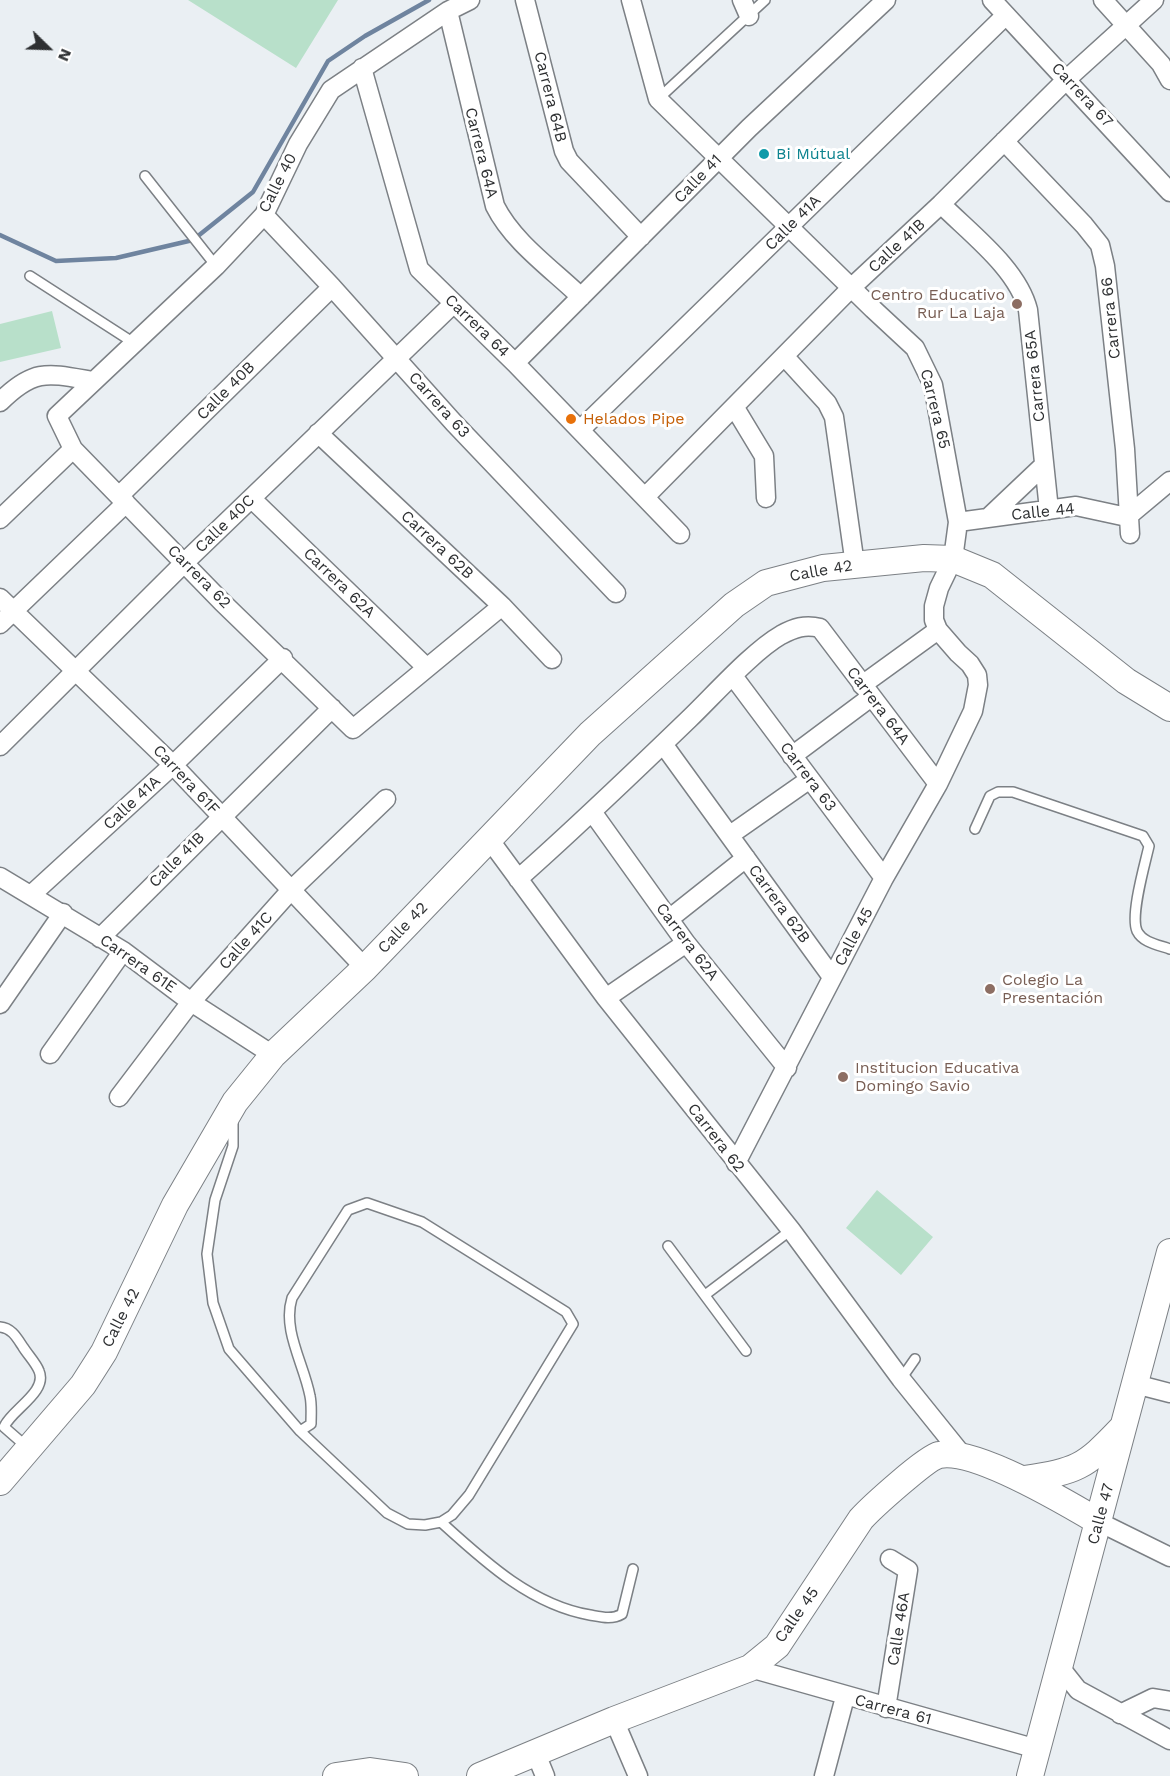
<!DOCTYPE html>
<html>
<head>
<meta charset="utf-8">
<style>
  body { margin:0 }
  #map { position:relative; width:1170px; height:1776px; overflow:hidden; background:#eaeff3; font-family:"Work Sans",sans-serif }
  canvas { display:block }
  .north { position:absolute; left:18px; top:18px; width:60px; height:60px; -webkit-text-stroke:4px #fff; paint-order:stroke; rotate:113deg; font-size:16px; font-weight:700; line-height:24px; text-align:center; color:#2e3032 }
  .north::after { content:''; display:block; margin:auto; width:21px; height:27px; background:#2e3032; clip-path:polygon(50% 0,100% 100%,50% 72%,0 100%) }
</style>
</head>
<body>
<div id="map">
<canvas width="1170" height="1776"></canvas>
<div class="north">N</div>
</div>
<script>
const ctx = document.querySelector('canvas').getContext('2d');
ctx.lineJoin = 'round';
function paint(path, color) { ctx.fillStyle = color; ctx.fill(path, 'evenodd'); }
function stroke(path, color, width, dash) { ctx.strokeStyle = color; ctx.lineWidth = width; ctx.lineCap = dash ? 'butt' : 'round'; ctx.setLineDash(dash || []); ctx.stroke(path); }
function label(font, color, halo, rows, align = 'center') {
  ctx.font = font + ' "Work Sans",sans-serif'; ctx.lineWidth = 6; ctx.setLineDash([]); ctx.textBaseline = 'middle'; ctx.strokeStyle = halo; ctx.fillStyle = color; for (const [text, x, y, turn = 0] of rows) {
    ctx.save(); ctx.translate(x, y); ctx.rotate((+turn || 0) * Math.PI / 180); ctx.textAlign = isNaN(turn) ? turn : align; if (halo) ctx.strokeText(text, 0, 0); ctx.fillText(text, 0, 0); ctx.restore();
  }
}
const green = new Path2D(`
  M 188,0 L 338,0 L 296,68 Z
  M 52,311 L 61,348 L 0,362 L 0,324 Z
  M 877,1190 L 933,1237 L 901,1275 L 846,1228 Z`);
const stream = new Path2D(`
  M 0,235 L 56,261 L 116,258 L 193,240 L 253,192 L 328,61 L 365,36 L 429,0`);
const lane = new Path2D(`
  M 658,99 L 765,0
  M 145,176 L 216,266
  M 30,276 L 134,343
  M 975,829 L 990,796 L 998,792 L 1013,792 L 1143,836 L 1149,846 C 1145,864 1130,915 1137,931 C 1143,943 1159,945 1170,949
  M 233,1120 L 233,1146 L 215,1200 L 207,1254 L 213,1303 L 229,1349 L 300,1431 L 387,1513 L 408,1524 L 425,1525 L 441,1522 L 452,1515 L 469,1495 L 573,1324 L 566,1312 L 422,1222 L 367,1203 L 348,1210 L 292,1298 C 282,1330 304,1364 310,1396 C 312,1405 311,1415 311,1424 L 300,1431
  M 668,1246 L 746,1351
  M 705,1295 L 791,1230
  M 0,1327 C 12,1328 17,1338 23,1347 C 28,1355 36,1363 39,1371 C 48,1392 11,1410 4,1427 L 28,1448
  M 901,1379 L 915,1359
  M 441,1522 C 484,1561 531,1605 590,1615 C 601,1617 612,1620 622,1614 L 633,1569`);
const street = new Path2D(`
  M 470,0 L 448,11 L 331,90 L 298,144 L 264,215 L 216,266 L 57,416 L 73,449 L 222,602 L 353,729 L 502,606
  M 525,0 L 564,151 L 569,161 L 641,237
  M 631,0 L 658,99 L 873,309 L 915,348 L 933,385 L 958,522 L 953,559 L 939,588 L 934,606 L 934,620 L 938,630 L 958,653 L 970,664 L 977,675 L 978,685 L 973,711 L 938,784 L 884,878 L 736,1163
  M 742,0 L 749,16
  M 992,0 L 1170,192
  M 1103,0 L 1161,64 L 1170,80
  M 448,11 L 495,206 C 513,242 552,269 581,297
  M 362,68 L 419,269 L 515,363 L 680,534
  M 1004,141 L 1084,225 L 1100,245 L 1105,266 L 1125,449 L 1130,534
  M 941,204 C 971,234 1018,269 1028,310 L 1049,510
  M 264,215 L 332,287 L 454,423 L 616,593
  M 785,357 L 827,403 L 834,417 L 855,565
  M 515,363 L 749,128 L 886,0
  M 0,402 C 34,368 48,373 92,381
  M 735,408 L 764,456 L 766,498
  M 580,430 L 1006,15
  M 318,433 L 502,606 L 552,659
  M 119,496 L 332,287
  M 645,497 L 852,287 L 941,204 L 1068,78 L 1154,0
  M 252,499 L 426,667
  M 988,518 L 1044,465
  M 0,519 L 73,449
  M 958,522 L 1076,506 L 1127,517 L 1170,481
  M 0,598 L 173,765 L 365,968
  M 0,624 L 126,503
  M 733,676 L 884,878
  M 862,685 L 938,630
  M 663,744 L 832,977
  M 0,746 L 184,563 L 453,304
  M 792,756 L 871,697
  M 593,813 L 686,943 L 787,1068
  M 730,835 L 810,779
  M 489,839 L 606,998 L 791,1230 L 901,1379 L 963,1456
  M 0,877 L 123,951 L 191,1002 L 273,1055
  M 518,879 C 577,827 633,773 689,719 C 714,695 753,651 781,635 C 794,628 805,624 820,628 L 938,784
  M 31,895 L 173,765 L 283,658
  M 669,919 L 746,858
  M 100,938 L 332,708
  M 606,998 L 686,943
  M 0,1004 L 63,913
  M 50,1054 L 123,951
  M 119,1097 L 191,1002 L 291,890 L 386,799
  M 1135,1384 L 1170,1393
  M 1099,1522 L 1170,1557
  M 1059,1666 L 1078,1690 L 1170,1740
  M 750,1668 L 1037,1749
  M 886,1708 L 908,1570 L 890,1559
  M 1120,1714 L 1153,1698 L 1170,1701
  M 614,1720 L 638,1776
  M 536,1754 L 545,1776
  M 824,1776 L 845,1697`);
const secondary = new Path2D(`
  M 1024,1479 C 1077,1471 1084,1468 1121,1429
  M 0,1482 L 83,1385 L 104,1352 L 175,1205 L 235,1102 L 273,1055 L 365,968 L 590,734 L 734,605 L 766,583 L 823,568 L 924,558 L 953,559 L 992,575 L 1126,681 L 1170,708
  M 336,1776 L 370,1771 L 405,1776
  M 480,1776 L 614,1720 L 750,1668 L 777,1646 L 861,1519 C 872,1507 926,1458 939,1455 C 975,1448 1067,1503 1099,1522
  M 1030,1776 L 1170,1252`);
const markers = [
  [764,154,6,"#0f9aa8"],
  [1017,304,6,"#8d6e63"],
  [571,419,6,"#e8710a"],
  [990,989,6,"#8d6e63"],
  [843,1077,6,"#8d6e63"]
];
const streetNames = [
  ["Carrera 67",1082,95,47],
  ["Carrera 64B",550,97,76],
  ["Carrera 64A",481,153,76],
  ["Calle 41",698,179,-46],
  ["Calle 40",278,183,-63],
  ["Calle 41A",793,223,-45],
  ["Calle 41B",897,246,-43],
  ["Carrera 66",1111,318,-96],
  ["Carrera 64",477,326,44],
  ["Carrera 65A",1035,376,-96],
  ["Calle 40B",226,391,-45],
  ["Carrera 63",439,405,48],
  ["Carrera 65",935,409,76],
  ["Calle 44",1043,512,-6],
  ["Calle 40C",225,524,-44],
  ["Carrera 62B",437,545,43],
  ["Calle 42",821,571,-10],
  ["Carrera 62",199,577,45],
  ["Carrera 62A",339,583,44],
  ["Carrera 64A",878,706,53],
  ["Carrera 63",808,777,53],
  ["Carrera 61F",186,780,47],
  ["Calle 41A",132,803,-43],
  ["Calle 41B",177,860,-45],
  ["Carrera 62B",779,904,54],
  ["Calle 42",403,928,-46],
  ["Calle 45",854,937,-62],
  ["Calle 41C",246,941,-48],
  ["Carrera 62A",687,942,53],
  ["Carrera 61E",138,964,35],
  ["Carrera 62",716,1138,52],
  ["Calle 42",121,1318,-63],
  ["Calle 47",1101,1514,-75],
  ["Calle 45",797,1615,-55],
  ["Calle 46A",899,1629,-81],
  ["Carrera 61",893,1710,15]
];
const cultureNames = [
  ["Bi Mútual",776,154]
];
const educationNames = [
  ["Centro Educativo",1005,295,"right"],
  ["Rur La Laja",1005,313,"right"],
  ["Colegio La",1002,980],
  ["Presentación",1002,998],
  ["Institucion Educativa",855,1068],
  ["Domingo Savio",855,1086]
];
const foodNames = [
  ["Helados Pipe",583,419]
];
paint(green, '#b8e0ca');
stroke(stream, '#6f849f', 4.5);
stroke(lane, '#7c8085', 12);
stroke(street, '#7c8085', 21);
stroke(secondary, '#7c8085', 28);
stroke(lane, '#fff', 9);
stroke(street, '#fff', 18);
stroke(secondary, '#fff', 26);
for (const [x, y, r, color] of markers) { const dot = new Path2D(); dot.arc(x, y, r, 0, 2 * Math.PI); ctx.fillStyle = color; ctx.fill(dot); stroke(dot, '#fff', 2); }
label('16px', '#2e3032', '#fff', streetNames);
label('16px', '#0d838f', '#fff', cultureNames, 'left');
label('16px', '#785e54', '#fff', educationNames, 'left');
label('16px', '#c56008', '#fff', foodNames, 'left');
</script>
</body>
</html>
